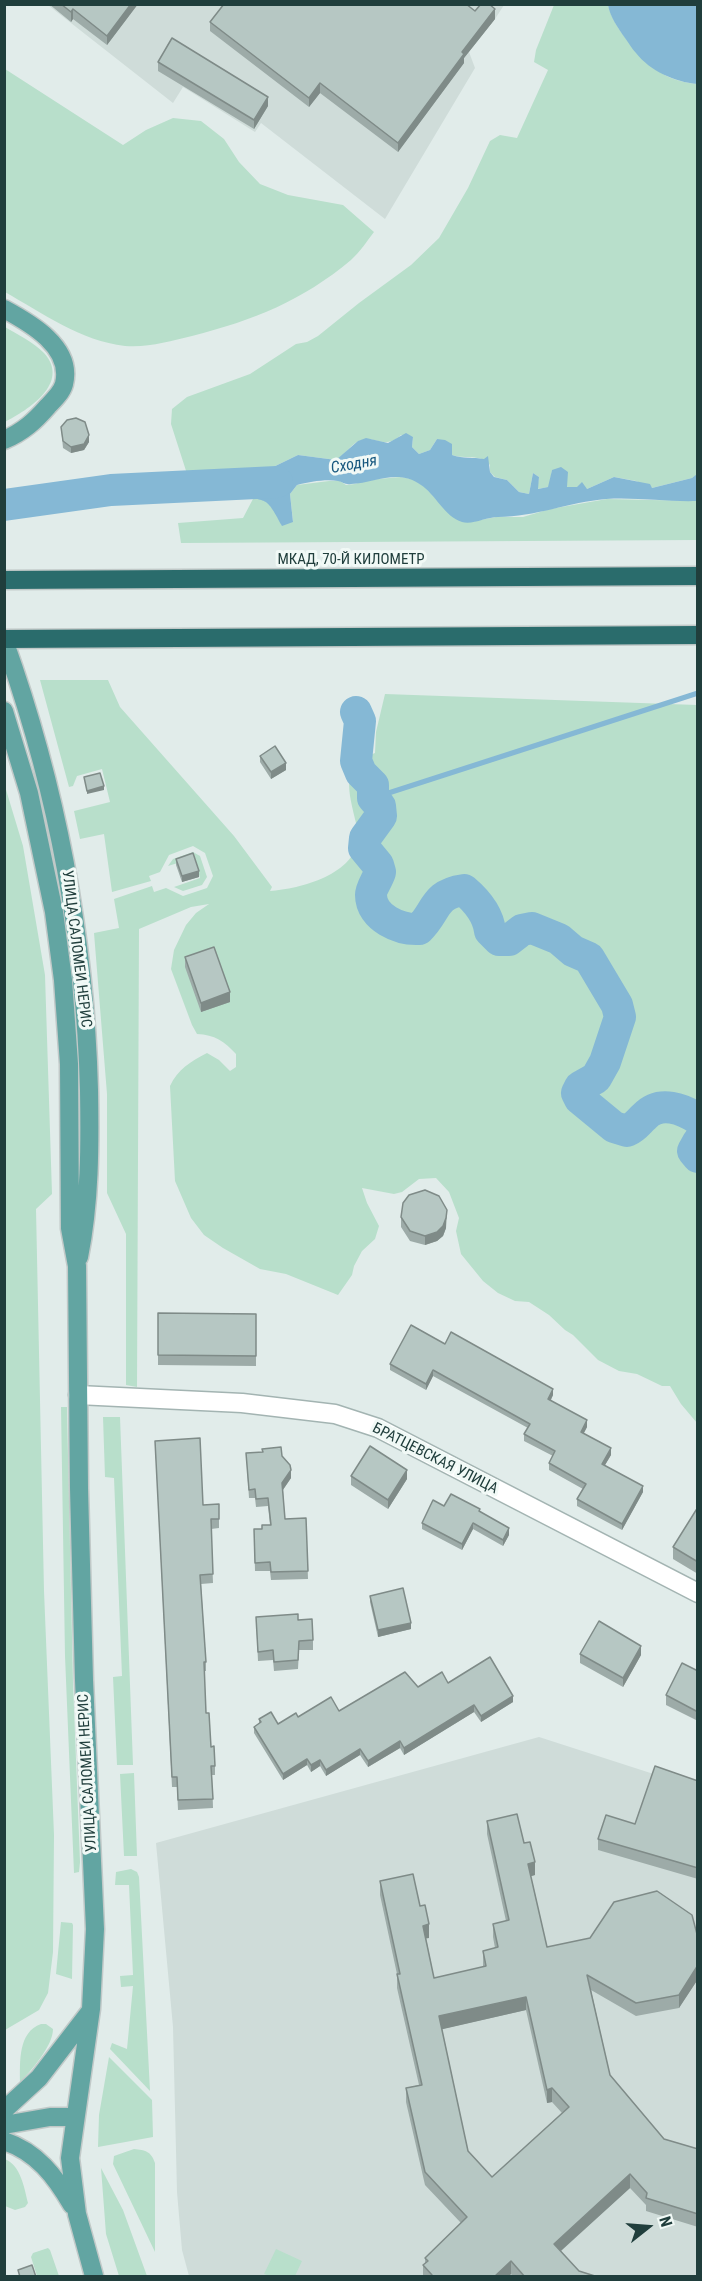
<!DOCTYPE html>
<html>
<head>
<meta charset="utf-8">
<style>
  body { margin:0 }
  #map { position:relative; width:702px; height:2281px; overflow:hidden; background:#e1ecea; font-family:"Roboto Condensed",sans-serif }
  canvas { display:block }
  .frame { position:absolute; inset:0; border:6px solid #203e3c; pointer-events:none }
  .north { position:absolute; left:618px; top:2197px; width:60px; height:60px; -webkit-text-stroke:4px #f1f9f6; paint-order:stroke; rotate:73deg; font-size:16px; font-weight:700; line-height:24px; text-align:center; color:#203e3c }
  .north::after { content:''; display:block; margin:auto; width:21px; height:27px; background:#203e3c; clip-path:polygon(50% 0,100% 100%,50% 72%,0 100%) }
</style>
</head>
<body>
<div id="map">
<canvas width="702" height="2281"></canvas>
<div class="frame"></div>
<div class="north">N</div>
</div>
<script>
const ctx = document.querySelector('canvas').getContext('2d');
ctx.lineJoin = 'round';
function paint(path, color) { ctx.fillStyle = color; ctx.fill(path, 'evenodd'); }
function stroke(path, color, width, dash) { ctx.strokeStyle = color; ctx.lineWidth = width; ctx.lineCap = dash ? 'butt' : 'round'; ctx.setLineDash(dash || []); ctx.stroke(path); }
function label(font, color, halo, rows, align = 'center') {
  ctx.font = font + ' "Roboto Condensed",sans-serif'; ctx.lineWidth = 6; ctx.setLineDash([]); ctx.textBaseline = 'middle'; ctx.strokeStyle = halo; ctx.fillStyle = color; for (const [text, x, y, turn = 0] of rows) {
    ctx.save(); ctx.translate(x, y); ctx.rotate((+turn || 0) * Math.PI / 180); ctx.textAlign = isNaN(turn) ? turn : align; if (halo) ctx.strokeText(text, 0, 0); ctx.fillText(text, 0, 0); ctx.restore();
  }
}
const built = new Path2D(`
  M 48,5 L 504,5 L 495,19 L 469,52 L 475,68 L 385,219 L 261,123 L 255,132 L 183,87 L 173,103 Z
  M 539,1737 L 697,1788 L 697,2276 L 189,2276 L 182,2250 L 177,2192 L 173,2027 L 156,1843 Z`);
const green = new Path2D(`
  M 554,5 L 608,5 C 611,18 619,30 628,41 C 647,66 665,81 697,84 L 698,474 L 692,478 L 652,488 L 636,481 L 614,477 L 587,489 L 567,487 L 552,470 L 549,487 L 537,489 L 539,477 L 533,473 L 529,494 L 519,492 L 507,480 L 495,477 L 490,472 L 490,465 C 480,453 466,460 452,455 L 452,451 L 437,439 L 430,450 L 419,454 L 412,447 L 413,437 L 401,435 C 383,451 377,434 359,441 C 351,444 344,456 336,460 L 298,455 L 263,472 L 239,474 L 234,476 L 226,474 L 188,477 L 171,424 L 172,409 L 187,397 L 250,374 L 296,344 L 307,342 L 318,336 L 359,303 L 411,265 L 439,238 L 468,188 L 490,141 L 500,135 L 517,138 L 548,70 L 534,62 L 536,50 Z
  M 5,69 L 123,145 L 146,130 L 173,118 L 201,121 L 224,139 L 239,162 L 260,184 L 288,195 L 343,205 L 374,232 C 367,241 360,252 351,260 C 302,301 254,320 192,336 C 170,341 148,348 125,346 C 81,341 42,313 5,292 Z
  M 5,327 C 17,334 33,342 44,353 C 71,383 28,410 5,422 Z
  M 400,477 L 412,479 L 424,486 L 450,514 L 470,522 L 496,517 L 523,517 L 550,509 L 607,499 L 698,501 L 697,540 L 181,543 L 178,523 L 243,518 L 254,497 C 272,501 274,510 282,525 L 293,521 L 290,494 L 297,485 L 329,481 L 340,481 L 346,485 L 355,484 L 367,480 Z
  M 40,680 L 108,680 L 120,707 L 234,836 L 272,887 L 270,891 C 300,889 357,874 358,837 C 358,833 356,827 356,823 C 349,792 339,766 375,753 L 376,732 L 385,694 L 697,705 L 697,1423 L 681,1404 L 670,1386 L 662,1386 L 637,1374 L 619,1371 L 598,1360 L 573,1335 L 565,1330 L 549,1315 L 529,1302 L 515,1301 L 498,1293 L 483,1281 L 461,1254 L 456,1231 L 459,1218 L 449,1192 L 436,1178 L 419,1179 L 402,1192 L 394,1194 L 362,1188 L 367,1203 L 379,1226 L 375,1239 L 362,1251 L 354,1266 L 352,1275 L 338,1295 L 286,1274 L 260,1269 L 223,1248 L 204,1235 L 191,1218 L 175,1181 L 170,1086 C 178,1069 190,1062 207,1053 L 219,1060 L 230,1071 L 236,1067 L 236,1054 C 224,1041 215,1035 197,1034 L 192,1025 L 171,969 L 174,950 L 186,925 L 196,913 L 209,904 L 191,907 L 139,929 L 137,1387 L 126,1385 L 126,1234 L 107,1193 L 107,1094 L 94,933 L 119,928 L 114,899 L 152,886 L 154,892 L 166,888 L 183,896 L 207,888 L 213,876 L 205,853 L 193,846 L 169,855 L 160,872 L 149,876 L 151,881 L 112,892 L 104,834 L 80,839 L 74,811 L 110,802 L 102,769 L 77,776 L 73,786 L 69,787 Z
  M 4,783 L 23,846 L 45,975 L 52,1194 L 36,1209 L 44,1591 L 54,1835 L 53,1952 L 48,1993 L 39,2010 L 5,2030 Z
  M 193,852 L 200,856 L 207,877 L 202,885 L 183,891 L 174,887 L 200,878 L 194,858 L 168,866 L 173,859 Z
  M 61,1407 L 67,1407 L 67,1410 L 73,1683 L 80,1862 L 79,1872 L 74,1873 L 65,1656 Z
  M 103,1417 L 120,1417 L 133,1765 L 117,1765 L 113,1677 L 122,1676 L 114,1478 L 105,1477 Z
  M 134,1773 L 137,1856 L 124,1856 L 120,1774 Z
  M 131,1869 L 137,1872 L 139,1877 L 150,2091 L 110,2049 L 112,2043 L 127,2049 L 133,1986 L 121,1987 L 120,1976 L 133,1975 L 129,1885 L 115,1885 L 116,1872 Z
  M 61,1922 L 72,1923 L 73,1925 L 72,1979 L 56,1974 Z
  M 41,2024 L 46,2024 L 53,2029 C 53,2046 31,2071 20,2082 C 20,2062 18,2032 41,2024 Z
  M 109,2057 L 152,2100 L 153,2137 L 98,2147 L 99,2115 Z
  M 134,2149 C 145,2150 151,2151 155,2163 L 155,2252 L 113,2164 L 114,2156 Z
  M 5,2159 C 21,2166 24,2187 28,2203 L 25,2207 L 15,2210 L 5,2206 Z
  M 101,2168 L 123,2210 L 147,2276 L 119,2276 L 106,2234 Z
  M 48,2248 L 50,2250 L 59,2276 L 37,2276 L 31,2257 L 33,2253 Z
  M 276,2249 L 302,2261 L 295,2276 L 270,2276 L 264,2274 Z`);
const water = new Path2D(`
  M 608,5 L 697,5 L 697,84 C 675,82 650,71 636,53 C 632,49 629,43 625,38 C 618,28 610,17 608,5 Z
  M 406,433 L 413,437 L 412,447 L 419,454 L 430,450 L 437,439 L 445,440 L 452,444 L 452,455 C 463,459 473,457 484,459 L 488,456 L 490,472 L 494,477 L 507,480 L 519,492 L 529,494 L 533,473 L 539,477 L 538,489 L 548,487 L 552,470 L 561,467 L 568,472 L 567,487 L 577,487 L 582,482 L 587,489 L 614,477 L 650,484 L 652,488 L 692,478 L 697,474 L 697,501 C 667,502 636,497 606,499 C 569,502 535,517 498,517 C 486,517 473,525 462,522 C 445,517 435,494 421,485 C 398,468 375,483 351,484 C 345,485 343,482 338,481 C 325,479 309,482 297,485 L 290,494 L 293,522 L 282,526 C 264,492 268,505 237,493 L 234,476 L 239,474 L 263,472 L 298,455 L 336,460 L 358,441 L 366,438 L 388,443 Z`);
const stream = new Path2D(`
  M 373,798 L 698,693`);
const river = new Path2D(`
  M 4,505 L 111,490 L 277,482
  M 356,712 L 360,721 L 356,761 L 361,773 L 373,785 L 373,798 L 380,806 L 381,816 L 365,838 L 364,848 L 378,865 L 380,872 C 378,879 371,888 371,895 C 371,918 400,930 419,929 C 437,912 433,894 464,890 C 477,901 488,914 490,931 L 499,940 L 509,940 L 522,930 L 532,928 L 559,939 L 573,951 L 589,958 L 617,1005 L 620,1017 L 605,1062 L 596,1078 L 580,1087 L 577,1093 L 580,1099 L 614,1127 L 627,1131 C 636,1127 638,1122 645,1116 C 660,1100 683,1109 698,1119
  M 698,1142 L 693,1151 L 698,1157`);
const minor = new Path2D(`
  M 78,1395 L 242,1403 L 335,1414 L 378,1428 L 698,1593`);
const major = new Path2D(`
  M 4,309 C 30,323 73,347 64,384 C 62,392 54,400 48,406 C 35,421 23,432 4,440
  M 4,640 C 56,785 85,936 89,1090 C 90,1145 90,1202 79,1257
  M 4,711 L 29,793 L 54,912 L 63,980 L 69,1064 L 70,1228 L 77,1266 L 79,1488 L 84,1680 L 95,1929 L 91,2009 L 70,2158 L 77,2214 L 94,2276
  M 4,2110 L 39,2078 L 89,2013
  M 4,2125 L 50,2117 L 75,2117
  M 4,2141 C 37,2152 55,2176 72,2205`);
const highway = new Path2D(`
  M 4,580 L 698,576
  M 4,639 L 698,635`);
const wall = new Path2D(`
  M 49,4 L 138,4 L 107,45 L 73,19 L 71,22 Z
  M 221,4 L 466,4 L 475,11 L 495,19 L 464,58 L 464,63 L 398,152 L 320,93 L 309,107 L 210,31 L 210,22 L 223,6 Z
  M 158,62 L 268,106 L 254,129 L 158,71 Z
  M 61,427 L 89,442 L 84,450 L 71,453 L 63,448 Z
  M 260,756 L 286,770 L 271,779 L 260,762 Z
  M 176,859 L 199,877 L 182,882 L 176,865 Z
  M 185,957 L 230,1002 L 201,1012 L 185,967 Z
  M 401,1217 L 446,1228 L 443,1236 L 437,1241 L 425,1245 L 410,1241 L 401,1227 Z
  M 158,1313 L 256,1314 L 256,1366 L 158,1365 Z
  M 445,1344 L 553,1395 L 551,1400 L 587,1427 L 584,1433 L 611,1455 L 605,1465 L 643,1492 L 622,1530 L 577,1506 L 577,1499 L 583,1489 L 549,1470 L 549,1463 L 553,1456 L 524,1441 L 524,1434 L 528,1428 L 433,1376 L 426,1390 L 390,1370 L 390,1364 Z
  M 155,1441 L 203,1505 L 219,1519 L 219,1528 L 211,1529 L 213,1583 L 201,1584 L 206,1662 L 206,1671 L 204,1671 L 206,1713 L 211,1747 L 215,1766 L 215,1775 L 212,1775 L 213,1808 L 178,1810 L 177,1787 L 172,1787 Z
  M 246,1453 L 282,1456 L 291,1478 L 283,1490 L 285,1519 L 306,1518 L 308,1579 L 271,1580 L 270,1571 L 255,1571 L 254,1529 L 262,1529 L 270,1525 L 268,1506 L 256,1507 L 255,1498 L 249,1498 Z
  M 351,1476 L 407,1479 L 388,1509 L 351,1485 Z
  M 444,1506 L 480,1512 L 509,1535 L 503,1546 L 473,1529 L 462,1550 L 422,1529 L 422,1523 Z
  M 698,1507 L 698,1574 L 673,1559 L 673,1547 Z
  M 370,1596 L 411,1629 L 378,1637 L 370,1602 Z
  M 256,1617 L 298,1620 L 313,1640 L 313,1650 L 299,1650 L 298,1669 L 274,1671 L 273,1660 L 258,1661 Z
  M 580,1654 L 641,1655 L 623,1687 L 580,1663 Z
  M 698,1671 L 698,1721 L 666,1705 L 666,1695 Z
  M 448,1683 L 513,1702 L 481,1722 L 474,1712 L 404,1755 L 400,1748 L 368,1767 L 360,1755 L 326,1776 L 320,1766 L 311,1772 L 307,1765 L 283,1780 L 254,1733 L 254,1727 L 259,1723 L 259,1719 L 278,1724 L 298,1717 L 339,1711 L 418,1687 Z
  M 698,1781 L 698,1879 L 598,1850 L 598,1839 L 635,1824 Z
  M 487,1821 L 524,1843 L 535,1875 L 531,1876 L 547,1947 L 698,1938 L 698,1979 L 679,2008 L 636,2016 L 591,1990 L 610,2075 L 664,2139 L 698,2149 L 698,2227 L 646,2211 L 646,2205 L 630,2188 L 561,2251 L 579,2271 L 598,2277 L 513,2277 L 511,2274 L 508,2277 L 423,2277 L 423,2265 L 425,2263 L 425,2258 L 461,2223 L 425,2185 L 406,2102 L 406,2088 L 419,2085 L 397,1988 L 397,1974 L 380,1895 L 380,1881 L 420,1906 L 429,1938 L 426,1938 L 434,1978 L 483,1967 L 483,1951 L 495,1948 L 493,1937 L 493,1924 L 506,1921 L 487,1834 ZM 526,2010 L 547,2103 L 552,2102 L 562,2113 L 492,2177 L 468,2151 L 442,2029 Z`);
const shadedWall = new Path2D(`
  M 131,4 L 138,4 L 107,45 L 107,36 Z
  M 73,9 L 73,19 L 71,22 L 71,12 Z
  M 495,9 L 495,19 L 464,58 L 464,63 L 398,152 L 398,143 L 462,52 Z
  M 320,83 L 320,93 L 309,107 L 309,98 Z
  M 268,97 L 268,106 L 254,129 L 254,120 Z
  M 89,435 L 89,442 L 84,450 L 71,453 L 71,447 Z
  M 286,763 L 286,770 L 271,779 L 271,772 Z
  M 104,786 L 104,790 L 87,794 L 87,791 Z
  M 199,871 L 199,877 L 182,882 L 182,876 Z
  M 230,992 L 230,1002 L 201,1012 L 201,1003 Z
  M 447,1210 L 446,1228 L 443,1236 L 437,1241 L 425,1245 L 425,1236 Z
  M 433,1370 L 433,1376 L 426,1390 L 426,1384 Z
  M 553,1389 L 553,1395 L 548,1405 L 548,1399 Z
  M 587,1420 L 587,1427 L 581,1438 L 581,1432 Z
  M 611,1448 L 611,1455 L 602,1470 L 602,1464 Z
  M 291,1470 L 291,1478 L 282,1491 L 282,1483 Z
  M 407,1470 L 407,1479 L 388,1509 L 388,1500 Z
  M 643,1486 L 643,1492 L 622,1530 L 622,1524 Z
  M 473,1523 L 473,1529 L 462,1550 L 462,1544 Z
  M 509,1528 L 509,1535 L 503,1546 L 503,1540 Z
  M 411,1623 L 411,1629 L 378,1637 L 378,1630 Z
  M 641,1646 L 641,1655 L 623,1687 L 623,1678 Z
  M 513,1696 L 513,1702 L 481,1722 L 481,1716 Z
  M 474,1705 L 474,1712 L 404,1755 L 404,1748 Z
  M 400,1741 L 400,1748 L 368,1767 L 368,1761 Z
  M 360,1749 L 360,1755 L 326,1776 L 326,1770 Z
  M 307,1759 L 307,1765 L 283,1780 L 283,1774 Z
  M 320,1760 L 320,1766 L 311,1772 L 311,1765 Z
  M 535,1862 L 535,1875 L 528,1877 L 528,1864 Z
  M 429,1924 L 429,1938 L 423,1939 L 423,1926 Z
  M 698,1965 L 698,1979 L 679,2008 L 679,1995 Z
  M 526,1997 L 526,2010 L 439,2030 L 439,2016 Z
  M 552,2088 L 552,2102 L 547,2103 L 547,2090 Z
  M 630,2174 L 630,2188 L 554,2257 L 554,2244 Z
  M 511,2261 L 511,2274 L 508,2277 L 494,2277 Z`);
const building = new Path2D(`
  M 61,4 L 131,4 L 107,36 L 73,9 L 71,12 Z
  M 224,4 L 466,4 L 475,11 L 481,4 L 489,4 L 495,9 L 462,52 L 464,54 L 398,143 L 320,83 L 309,98 L 210,22 Z
  M 172,38 L 268,97 L 254,120 L 158,62 Z
  M 76,418 L 85,422 L 89,435 L 84,444 L 71,447 L 63,441 L 61,427 L 67,420 Z
  M 275,746 L 286,763 L 271,772 L 260,756 Z
  M 100,773 L 104,786 L 87,791 L 84,777 Z
  M 193,853 L 199,871 L 182,876 L 176,859 Z
  M 214,947 L 230,992 L 201,1003 L 185,957 Z
  M 425,1190 L 439,1196 L 447,1210 L 446,1218 L 443,1226 L 437,1232 L 425,1236 L 410,1231 L 401,1217 L 403,1203 L 409,1195 Z
  M 158,1313 L 256,1314 L 256,1356 L 158,1355 Z
  M 411,1325 L 445,1344 L 451,1332 L 553,1389 L 548,1399 L 587,1420 L 581,1432 L 611,1448 L 602,1464 L 643,1486 L 622,1524 L 577,1499 L 586,1484 L 549,1463 L 555,1451 L 524,1434 L 530,1424 L 433,1370 L 426,1384 L 390,1364 Z
  M 200,1438 L 203,1505 L 219,1504 L 219,1519 L 211,1519 L 213,1574 L 200,1575 L 206,1662 L 204,1662 L 206,1713 L 209,1713 L 211,1747 L 214,1746 L 215,1766 L 211,1766 L 213,1799 L 178,1800 L 177,1777 L 172,1777 L 155,1441 Z
  M 370,1446 L 407,1470 L 388,1500 L 351,1476 Z
  M 281,1447 L 282,1456 L 290,1465 L 291,1470 L 282,1483 L 285,1519 L 306,1518 L 308,1571 L 271,1572 L 270,1562 L 255,1563 L 254,1529 L 262,1529 L 262,1525 L 271,1525 L 268,1498 L 256,1499 L 255,1489 L 249,1490 L 246,1453 L 263,1452 L 262,1449 Z
  M 451,1494 L 480,1509 L 479,1511 L 509,1528 L 503,1540 L 473,1523 L 462,1544 L 422,1523 L 433,1500 L 444,1506 Z
  M 698,1507 L 698,1562 L 673,1547 Z
  M 403,1588 L 411,1623 L 378,1630 L 370,1596 Z
  M 298,1614 L 298,1620 L 312,1619 L 313,1640 L 299,1641 L 298,1660 L 274,1662 L 273,1650 L 258,1652 L 256,1617 Z
  M 599,1621 L 641,1646 L 623,1678 L 580,1654 Z
  M 490,1657 L 513,1696 L 481,1716 L 474,1705 L 404,1748 L 400,1741 L 368,1761 L 360,1749 L 326,1770 L 320,1760 L 311,1765 L 307,1759 L 283,1774 L 254,1727 L 261,1722 L 259,1719 L 271,1712 L 278,1724 L 296,1713 L 298,1717 L 331,1697 L 339,1711 L 405,1672 L 418,1687 L 442,1672 L 448,1683 Z
  M 682,1663 L 698,1671 L 698,1712 L 666,1695 Z
  M 655,1766 L 698,1781 L 698,1868 L 598,1839 L 606,1815 L 635,1824 Z
  M 517,1814 L 524,1843 L 530,1842 L 535,1862 L 528,1864 L 547,1947 L 590,1938 L 614,1902 L 657,1891 L 692,1915 L 698,1938 L 698,1965 L 679,1995 L 636,2003 L 587,1975 L 610,2075 L 664,2139 L 698,2149 L 698,2214 L 646,2198 L 647,2193 L 630,2174 L 554,2244 L 579,2271 L 598,2277 L 525,2277 L 511,2261 L 494,2277 L 430,2277 L 432,2275 L 423,2265 L 428,2261 L 425,2258 L 467,2217 L 425,2172 L 406,2088 L 422,2085 L 397,1974 L 400,1974 L 380,1881 L 413,1874 L 420,1906 L 425,1905 L 429,1924 L 423,1926 L 434,1978 L 486,1966 L 483,1951 L 498,1947 L 493,1924 L 509,1920 L 487,1821 ZM 526,1997 L 547,2090 L 552,2088 L 569,2107 L 492,2177 L 468,2151 L 439,2016 Z
  M 32,2265 L 36,2277 L 20,2277 L 18,2270 Z`);
const streetNames = [
  ["МКАД, 70-Й КИЛОМЕТР",351,560],
  ["УЛИЦА САЛОМЕИ НЕРИС",76,949,83],
  ["БРАТЦЕВСКАЯ УЛИЦА",435,1459,27],
  ["УЛИЦА САЛОМЕИ НЕРИС",88,1773,-93]
];
const waterNames = [
  ["Сходня",354,465,-10]
];
paint(built, '#cfdcd9');
paint(green, '#b8dfcb');
paint(water, '#85b8d5');
stroke(stream, '#85b8d5', 5);
stroke(river, '#85b8d5', 32);
stroke(minor, '#a3b4b2', 21);
stroke(major, '#c1c9c8', 21);
stroke(highway, '#c1c9c8', 21);
stroke(minor, '#fff', 18);
stroke(major, '#62a5a2', 18);
stroke(highway, '#2a6c6c', 18);
paint(wall, '#9daba8');
paint(shadedWall, '#7f8b88');
paint(building, '#b6c7c3');
stroke(building, '#7f8b88', 1.5);
label('15px', '#203e3c', '#f1f9f6', streetNames);
label('italic 16px', '#16577e', '#f1f9f6', waterNames);
</script>
</body>
</html>
